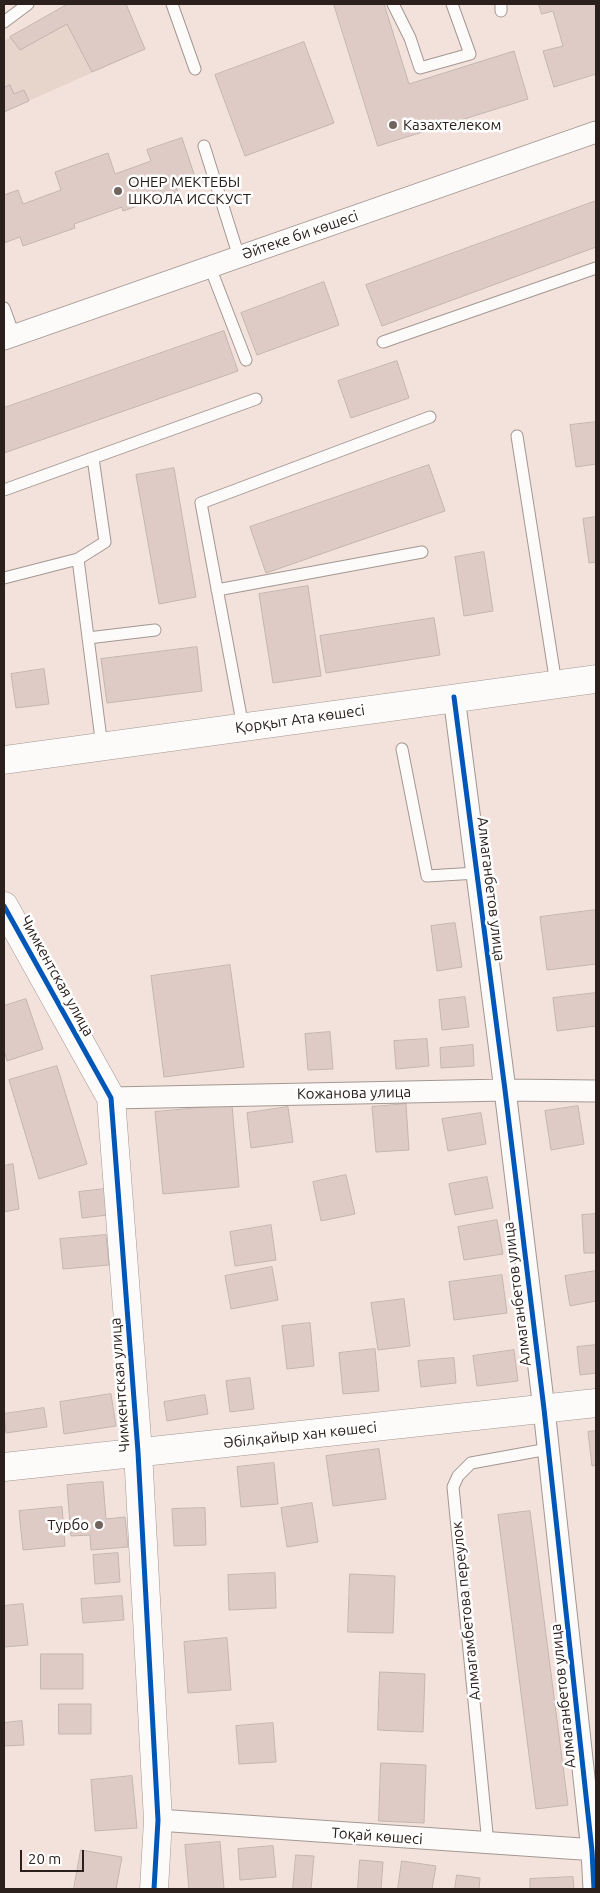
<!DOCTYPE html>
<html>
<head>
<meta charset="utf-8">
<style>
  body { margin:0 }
  #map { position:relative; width:600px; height:1893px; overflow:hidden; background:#f2e2db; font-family:Ubuntu,sans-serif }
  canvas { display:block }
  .frame { position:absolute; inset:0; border:5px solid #2b201c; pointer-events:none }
  .scale { position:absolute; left:20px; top:1850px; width:64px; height:22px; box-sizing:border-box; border:2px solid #2b201c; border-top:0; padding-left:6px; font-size:15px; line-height:18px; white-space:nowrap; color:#2b201c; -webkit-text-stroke:4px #fff; paint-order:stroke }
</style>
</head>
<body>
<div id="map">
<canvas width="600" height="1893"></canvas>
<div class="frame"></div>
<div class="scale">20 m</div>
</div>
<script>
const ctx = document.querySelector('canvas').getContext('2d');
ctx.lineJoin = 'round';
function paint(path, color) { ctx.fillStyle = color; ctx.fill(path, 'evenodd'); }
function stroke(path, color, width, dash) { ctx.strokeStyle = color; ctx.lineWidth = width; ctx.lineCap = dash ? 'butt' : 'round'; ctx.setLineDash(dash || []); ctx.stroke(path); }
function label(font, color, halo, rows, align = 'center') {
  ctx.font = font + ' Ubuntu,sans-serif'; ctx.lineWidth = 5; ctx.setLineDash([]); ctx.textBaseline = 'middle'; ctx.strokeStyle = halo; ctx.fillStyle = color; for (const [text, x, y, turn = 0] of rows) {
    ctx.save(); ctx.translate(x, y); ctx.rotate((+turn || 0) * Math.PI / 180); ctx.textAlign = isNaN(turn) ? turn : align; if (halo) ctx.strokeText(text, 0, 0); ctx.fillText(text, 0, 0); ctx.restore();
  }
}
const commercial = new Path2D(`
  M 69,4 L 126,4 L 145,49 L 4,112 L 4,41 Z`);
const building = new Path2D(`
  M 68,4 L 126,4 L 145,49 L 92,72 L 67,24 L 20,50 L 10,37 Z
  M 334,4 L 384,4 L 409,84 L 514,51 L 528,99 L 378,146 Z
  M 539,4 L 596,4 L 596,74 L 554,87 L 543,51 L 563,46 L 553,11 L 542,14 Z
  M 304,42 L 334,123 L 245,156 L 215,75 Z
  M 10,85 L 14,94 L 24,90 L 29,101 L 4,112 L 4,88 Z
  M 182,138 L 195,177 L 175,184 L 178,192 L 123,211 L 122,207 L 74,224 L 75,228 L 23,246 L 20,237 L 4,243 L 4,195 L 18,190 L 23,204 L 61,190 L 55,172 L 108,153 L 115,174 L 151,161 L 147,150 Z
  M 596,201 L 596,247 L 382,326 L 366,285 Z
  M 324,282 L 339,325 L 257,355 L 241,313 Z
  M 224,331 L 238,371 L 4,453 L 4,408 Z
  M 397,361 L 409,398 L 351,418 L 338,381 Z
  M 596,422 L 596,464 L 576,467 L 570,425 Z
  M 429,465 L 445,511 L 266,573 L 250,527 Z
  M 174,468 L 196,597 L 159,604 L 136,475 Z
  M 596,517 L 596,562 L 589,563 L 583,519 Z
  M 484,552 L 493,611 L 464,616 L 455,557 Z
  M 308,586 L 321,676 L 273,683 L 259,594 Z
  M 434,618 L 440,655 L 326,673 L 320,636 Z
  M 197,647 L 202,691 L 107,703 L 101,659 Z
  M 44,669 L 49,704 L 16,708 L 11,674 Z
  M 596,910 L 596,964 L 547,970 L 540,917 Z
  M 455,923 L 462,967 L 437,971 L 431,926 Z
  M 230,965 L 244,1067 L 164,1077 L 151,976 Z
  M 596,993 L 596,1026 L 557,1031 L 553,998 Z
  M 465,997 L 469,1027 L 442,1030 L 439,1000 Z
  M 26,999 L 43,1049 L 7,1061 L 4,1050 L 4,1006 Z
  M 330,1032 L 333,1069 L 308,1070 L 305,1034 Z
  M 427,1039 L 429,1066 L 396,1069 L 394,1041 Z
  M 473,1045 L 474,1066 L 441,1068 L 440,1048 Z
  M 57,1066 L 87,1164 L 39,1179 L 9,1080 Z
  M 406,1104 L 409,1150 L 376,1152 L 372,1107 Z
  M 232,1105 L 239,1187 L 163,1194 L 155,1112 Z
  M 578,1106 L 584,1144 L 551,1150 L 545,1111 Z
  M 288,1107 L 293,1142 L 251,1148 L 247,1113 Z
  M 481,1113 L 486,1144 L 448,1151 L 442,1119 Z
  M 13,1164 L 19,1209 L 4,1212 L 4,1166 Z
  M 346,1175 L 355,1214 L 321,1221 L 313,1182 Z
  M 487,1177 L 493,1208 L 455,1215 L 449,1184 Z
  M 105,1189 L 108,1215 L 82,1218 L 79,1192 Z
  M 596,1214 L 596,1253 L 584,1253 L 582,1215 Z
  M 497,1220 L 503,1254 L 464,1260 L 458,1227 Z
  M 271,1225 L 276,1260 L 235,1266 L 230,1232 Z
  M 106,1235 L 109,1265 L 63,1269 L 60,1239 Z
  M 272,1267 L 278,1300 L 231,1309 L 225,1276 Z
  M 596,1271 L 596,1301 L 570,1306 L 565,1276 Z
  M 502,1275 L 507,1313 L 454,1320 L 449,1282 Z
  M 404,1299 L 410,1346 L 378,1350 L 371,1303 Z
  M 310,1323 L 314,1366 L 287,1369 L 282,1326 Z
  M 596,1345 L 596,1373 L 580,1375 L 577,1347 Z
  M 375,1349 L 379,1391 L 343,1394 L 339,1353 Z
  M 514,1350 L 518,1381 L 477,1386 L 473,1356 Z
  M 454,1358 L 456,1383 L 421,1387 L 418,1361 Z
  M 250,1378 L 254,1409 L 230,1412 L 226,1381 Z
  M 111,1394 L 116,1426 L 64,1434 L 60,1402 Z
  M 205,1395 L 208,1414 L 167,1421 L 164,1402 Z
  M 44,1408 L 47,1427 L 6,1433 L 4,1414 Z
  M 596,1431 L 596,1465 L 592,1466 L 588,1432 Z
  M 379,1449 L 386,1499 L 333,1506 L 326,1456 Z
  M 274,1463 L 278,1504 L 241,1507 L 237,1467 Z
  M 103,1482 L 106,1519 L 125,1517 L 128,1547 L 91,1550 L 90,1535 L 71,1536 L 67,1485 Z
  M 312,1503 L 318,1542 L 287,1547 L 281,1508 Z
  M 62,1507 L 65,1546 L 23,1550 L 19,1511 Z
  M 205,1508 L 206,1545 L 174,1546 L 172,1509 Z
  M 530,1511 L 568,1805 L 536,1809 L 498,1515 Z
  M 118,1553 L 120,1582 L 95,1584 L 93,1555 Z
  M 275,1573 L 276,1608 L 229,1610 L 228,1575 Z
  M 350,1574 L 395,1576 L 393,1633 L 348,1632 Z
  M 122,1596 L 124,1620 L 83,1623 L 81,1599 Z
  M 23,1604 L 28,1645 L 4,1647 L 4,1606 Z
  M 227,1638 L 231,1690 L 188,1693 L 184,1642 Z
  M 41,1654 L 83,1654 L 83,1689 L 41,1689 Z
  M 380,1672 L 425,1674 L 423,1732 L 378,1730 Z
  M 59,1704 L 91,1704 L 91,1734 L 59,1734 Z
  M 22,1721 L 24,1745 L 4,1746 L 4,1723 Z
  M 273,1723 L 276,1762 L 239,1764 L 236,1726 Z
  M 381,1763 L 426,1765 L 424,1823 L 379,1821 Z
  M 132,1776 L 137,1828 L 95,1831 L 91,1780 Z
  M 220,1842 L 224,1889 L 189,1889 L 185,1845 Z
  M 273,1846 L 276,1877 L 240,1880 L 238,1849 Z
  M 81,1850 L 122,1857 L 116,1889 L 74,1889 Z
  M 296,1855 L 314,1856 L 311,1889 L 293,1889 Z
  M 360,1860 L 383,1862 L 381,1889 L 358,1889 Z
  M 402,1861 L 436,1866 L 432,1889 L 398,1889 Z
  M 457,1875 L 480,1878 L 479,1889 L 455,1889 Z
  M 573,1877 L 574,1889 L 530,1889 L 530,1879 Z`);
const lane = new Path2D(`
  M 172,4 L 195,69
  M 393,4 L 410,38 L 420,68 L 470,54 L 452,4
  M 501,11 L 501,4
  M 4,22 L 28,4
  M 204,146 L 239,257
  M 210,267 L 246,360
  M 4,308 L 14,335
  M 383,342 L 596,268
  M 517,436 L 556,684
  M 4,490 L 256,399
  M 78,559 L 105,542 L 93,458
  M 4,578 L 78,559 L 102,747
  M 217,590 L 422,552
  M 88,638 L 155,630
  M 243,727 L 201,503 L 430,417
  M 402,749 L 427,876 L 477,873
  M 488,1844 L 453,1487 L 458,1476 L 471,1463 L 548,1449`);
const street = new Path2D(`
  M 4,339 L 596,132
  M 454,697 L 505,1090 L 544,1409 L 592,1851 L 594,1889
  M 111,1098 L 505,1090 L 596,1091
  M 158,1820 L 596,1850`);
const secondary = new Path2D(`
  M 4,760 L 596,679
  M 4,906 L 111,1098 L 138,1452 L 158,1820 L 154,1889
  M 4,1467 L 596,1403`);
const cycleway = new Path2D(`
  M 454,697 L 505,1090 L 544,1409 L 592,1851 L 594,1889
  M 4,906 L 111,1098 L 138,1452 L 158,1820 L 154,1889`);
const markers = [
  [393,125,5,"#71645f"],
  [118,191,5,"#71645f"],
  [99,1525,5,"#71645f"]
];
const poiNames = [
  ["Казахтелеком",403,125],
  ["ОНЕР МЕКТЕБЫ",128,182],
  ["ШКОЛА ИССКУСТ",128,199],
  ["Турбо",89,1525,"right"]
];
const streetNames = [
  ["Әйтеке би көшесі",300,235,-19],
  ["Қорқыт Ата көшесі",300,719,-8],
  ["Алмаганбетов улица",491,889,83],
  ["Чимкентская улица",57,976,61],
  ["Кожанова улица",354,1093,-1],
  ["Алмаганбетов улица",517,1294,-97],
  ["Чимкентская улица",120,1385,-94],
  ["Әбілқайыр хан көшесі",300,1435,-6],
  ["Алмагамбетова переулок",466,1611,-96],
  ["Алмаганбетов улица",563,1696,-96],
  ["Тоқай көшесі",377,1836,4]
];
paint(commercial, '#e7d4cb');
paint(building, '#dfcbc6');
stroke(building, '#c2b5b1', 1);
stroke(lane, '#a39792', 13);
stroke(street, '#a39792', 23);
stroke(secondary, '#a39792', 29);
stroke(lane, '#fdfbfa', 11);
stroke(street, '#fdfbfa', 21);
stroke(secondary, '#fdfbfa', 28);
stroke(cycleway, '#0057b8', 5);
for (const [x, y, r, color] of markers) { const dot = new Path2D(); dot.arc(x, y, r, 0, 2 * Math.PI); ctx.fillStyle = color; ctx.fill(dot); stroke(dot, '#fff', 2); }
label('15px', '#2b201c', '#fff', poiNames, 'left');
label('15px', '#2b201c', '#fff', streetNames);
</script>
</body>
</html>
